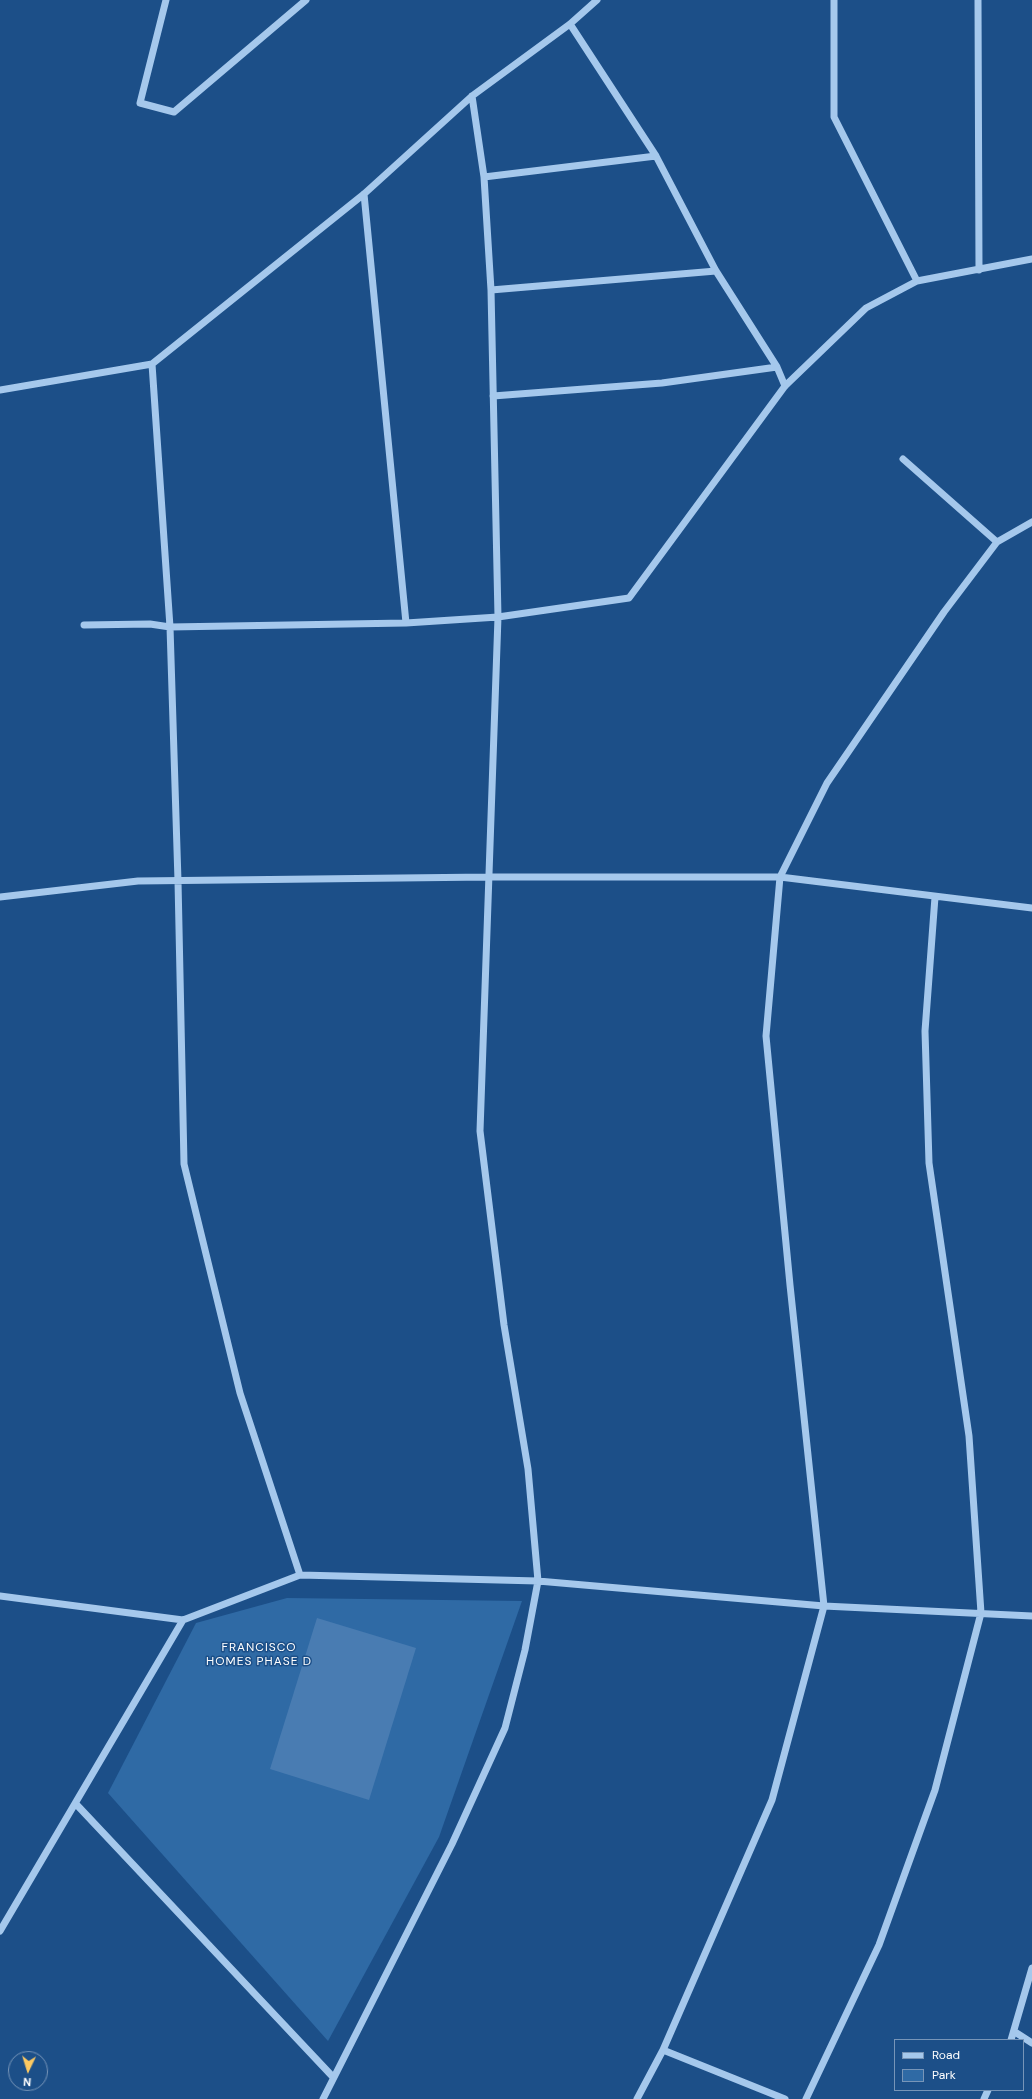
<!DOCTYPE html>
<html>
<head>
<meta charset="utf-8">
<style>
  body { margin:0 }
  #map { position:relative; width:1032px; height:2099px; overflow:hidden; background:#1c4f88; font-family:"DM Sans",sans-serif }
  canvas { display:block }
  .legend { position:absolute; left:894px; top:2039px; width:130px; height:52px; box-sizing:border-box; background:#1c4f88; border:1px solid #7795b8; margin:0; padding:5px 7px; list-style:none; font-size:12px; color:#fff }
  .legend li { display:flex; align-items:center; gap:8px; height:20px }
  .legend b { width:20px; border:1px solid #7795b8 }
  .north { position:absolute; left:8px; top:2051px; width:40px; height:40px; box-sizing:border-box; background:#1c4f88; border:1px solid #7795b8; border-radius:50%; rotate:184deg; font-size:11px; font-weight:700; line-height:16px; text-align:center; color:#fff }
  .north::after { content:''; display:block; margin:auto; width:14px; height:18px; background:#fcc962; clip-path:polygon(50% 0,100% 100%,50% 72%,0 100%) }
</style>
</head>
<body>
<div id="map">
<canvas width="1032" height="2099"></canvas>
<ul class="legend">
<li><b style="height:5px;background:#a5c8ec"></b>Road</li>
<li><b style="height:11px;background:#2f6aa5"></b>Park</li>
</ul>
<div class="north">N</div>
</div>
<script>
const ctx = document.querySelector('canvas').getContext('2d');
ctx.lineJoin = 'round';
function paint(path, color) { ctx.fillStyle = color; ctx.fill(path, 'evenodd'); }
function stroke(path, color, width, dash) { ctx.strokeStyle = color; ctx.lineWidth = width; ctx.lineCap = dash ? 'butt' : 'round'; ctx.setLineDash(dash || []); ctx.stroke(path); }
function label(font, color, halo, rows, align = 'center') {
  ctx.font = font + ' "DM Sans",sans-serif'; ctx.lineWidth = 3; ctx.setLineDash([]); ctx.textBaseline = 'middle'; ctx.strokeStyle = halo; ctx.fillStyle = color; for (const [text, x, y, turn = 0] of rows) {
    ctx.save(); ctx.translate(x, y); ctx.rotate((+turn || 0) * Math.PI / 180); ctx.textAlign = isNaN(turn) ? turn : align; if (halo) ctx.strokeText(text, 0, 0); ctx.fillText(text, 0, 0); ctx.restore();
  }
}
const green = new Path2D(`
  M 287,1598 L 522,1601 L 439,1837 L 328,2041 L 108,1793 L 196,1623 Z`);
const building = new Path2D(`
  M 317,1618 L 416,1648 L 369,1800 L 270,1769 Z`);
const minor = new Path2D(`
  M 166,0 L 140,103 L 174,112 L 306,0
  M 834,0 L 834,117 L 917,281
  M 978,0 L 979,270
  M 570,24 L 656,156 L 716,271 L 777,367 L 785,386
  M 484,177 L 656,156
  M 364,194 L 406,623
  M 491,290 L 716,271
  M 152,364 L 170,627 L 178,881 L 184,1164 L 240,1393 L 300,1575
  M 0,390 L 152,364 L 364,194 L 472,96 L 570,24 L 597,0
  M 493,396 L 662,383 L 777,367
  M 903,459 L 997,542
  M 84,625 L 150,624 L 170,627 L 406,623 L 498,617 L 629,598 L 785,386 L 866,308 L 917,281 L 1032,259
  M 0,897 L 138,881 L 488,877 L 780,877 L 1032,908
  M 0,1596 L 183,1620 L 300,1575 L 538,1581 L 824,1606 L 1032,1616
  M 76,1804 L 333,2077
  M 0,1931 L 183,1620
  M 1015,2032 L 1032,2043
  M 1011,2040 L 1032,1968
  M 663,2050 L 785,2099
  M 323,2099 L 452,1844 L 505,1728 L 525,1650 L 538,1581 L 528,1469 L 504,1325 L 480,1131 L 498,617 L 491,290 L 484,177 L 472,96
  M 637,2099 L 663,2050 L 772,1800 L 824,1606 L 790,1285 L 766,1036 L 780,877 L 827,783 L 944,612 L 997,542 L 1032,522
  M 806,2099 L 879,1945 L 935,1790 L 981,1613 L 969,1436 L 929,1163 L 925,1031 L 935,897
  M 984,2099 L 988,2090`);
const neighbourhoodNames = [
  ["FRANCISCO",259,1648],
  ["HOMES PHASE D",259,1662]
];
paint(green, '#2f6aa5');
paint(building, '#497cb2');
stroke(minor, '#a5c8ec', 7);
ctx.letterSpacing = '1px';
label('12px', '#fff', '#1c4f88', neighbourhoodNames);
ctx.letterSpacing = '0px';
</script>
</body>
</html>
